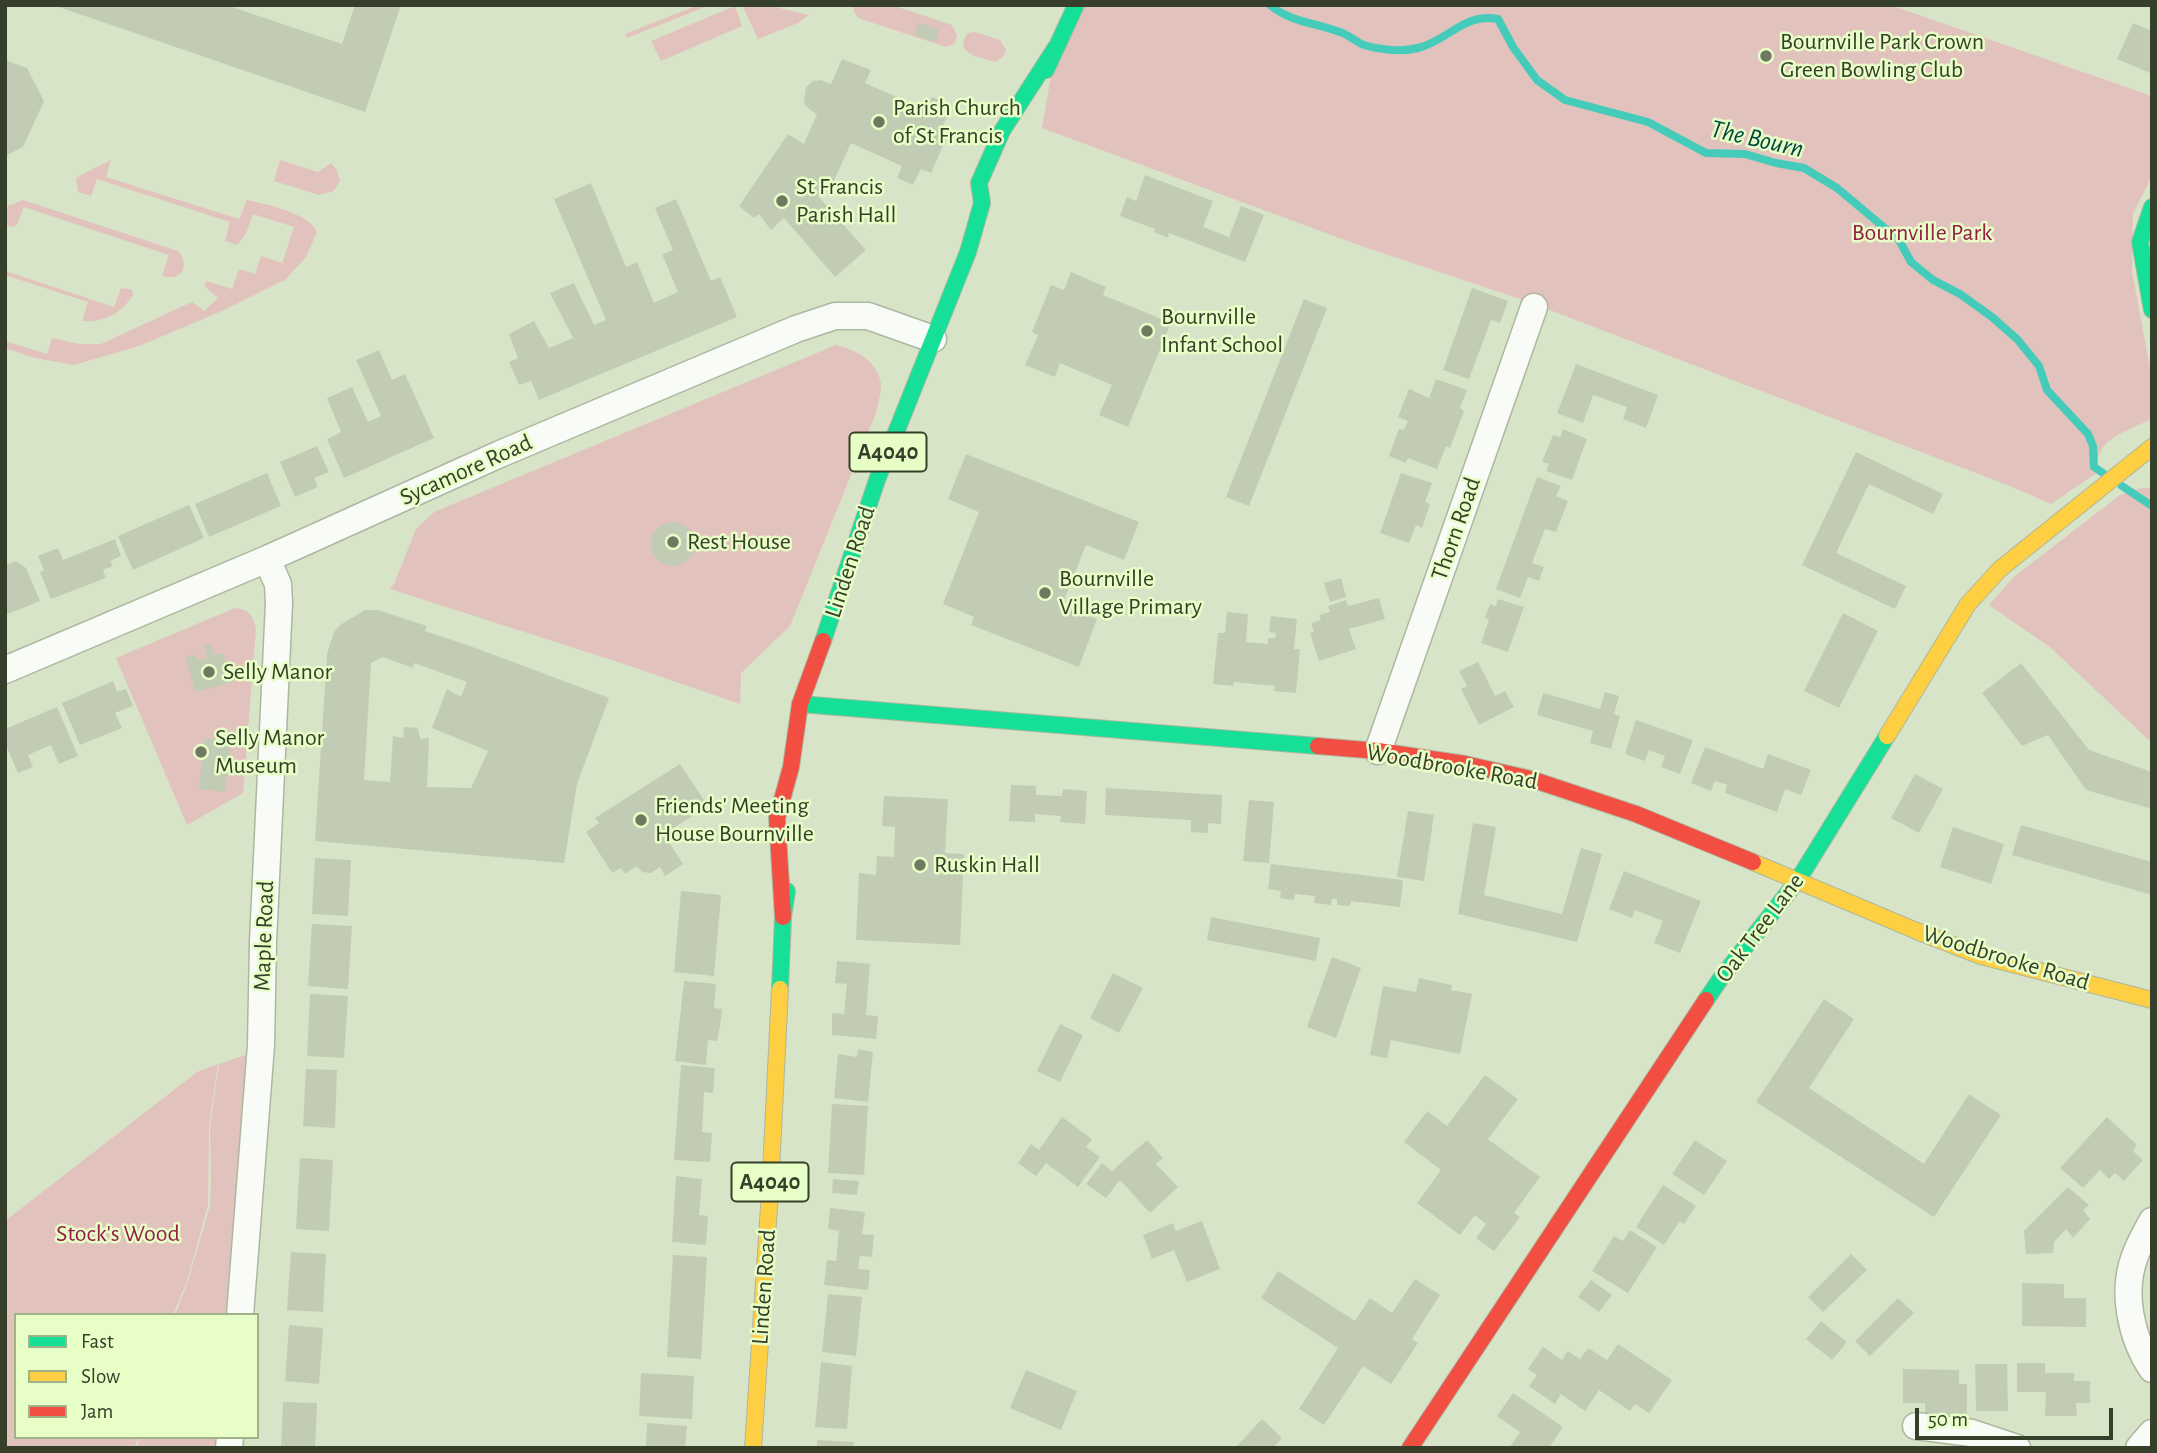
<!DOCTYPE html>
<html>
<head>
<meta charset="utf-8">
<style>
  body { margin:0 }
  #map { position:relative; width:2157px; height:1453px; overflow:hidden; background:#d8e4c7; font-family:"Alegreya Sans",sans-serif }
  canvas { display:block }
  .frame { position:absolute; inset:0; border:7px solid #363f29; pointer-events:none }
  .legend { position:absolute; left:14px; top:1313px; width:245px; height:126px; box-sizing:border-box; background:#e7fec7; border:2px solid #a0b288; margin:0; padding:9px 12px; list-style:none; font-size:21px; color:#363f29 }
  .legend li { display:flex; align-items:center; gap:14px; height:35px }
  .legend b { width:35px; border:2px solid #a0b288 }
  .scale { position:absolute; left:1915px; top:1408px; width:198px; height:32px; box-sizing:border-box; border:4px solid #363f29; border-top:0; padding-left:9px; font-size:21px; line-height:24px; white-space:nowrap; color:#363f29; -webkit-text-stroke:5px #e7fec7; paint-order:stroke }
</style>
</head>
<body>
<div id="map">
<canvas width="2157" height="1453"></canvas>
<div class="frame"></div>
<ul class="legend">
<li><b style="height:9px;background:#16e098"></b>Fast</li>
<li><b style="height:9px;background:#ffcf43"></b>Slow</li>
<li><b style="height:9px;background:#f24e42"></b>Jam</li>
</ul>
<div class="scale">50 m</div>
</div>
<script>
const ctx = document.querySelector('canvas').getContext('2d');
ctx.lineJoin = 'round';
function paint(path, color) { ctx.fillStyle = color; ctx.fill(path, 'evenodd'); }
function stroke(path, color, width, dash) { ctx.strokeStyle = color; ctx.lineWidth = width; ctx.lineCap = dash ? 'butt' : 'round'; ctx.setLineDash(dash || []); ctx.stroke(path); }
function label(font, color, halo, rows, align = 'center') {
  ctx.font = font + ' "Alegreya Sans",sans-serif'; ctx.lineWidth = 5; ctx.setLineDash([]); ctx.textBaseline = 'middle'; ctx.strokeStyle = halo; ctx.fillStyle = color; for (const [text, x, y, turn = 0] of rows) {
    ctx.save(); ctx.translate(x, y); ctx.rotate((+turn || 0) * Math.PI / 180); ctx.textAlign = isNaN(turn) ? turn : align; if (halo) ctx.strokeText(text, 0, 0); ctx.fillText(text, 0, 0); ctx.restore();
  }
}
const green = new Path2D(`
  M 698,5 L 710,5 L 627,38 L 625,34 Z
  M 742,5 L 767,5 L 809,15 L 798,23 L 758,39 Z
  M 853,5 L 892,5 L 952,25 L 957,35 L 955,43 L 946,47 L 858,18 L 854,12 Z
  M 1076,5 L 1890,5 L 2152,96 L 2152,176 L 2133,214 L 2132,271 L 2152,379 L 2152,419 C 2129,430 2091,440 2098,472 L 2051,504 L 2010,486 L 1526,301 L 1361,246 L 1042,128 L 1056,47 Z
  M 735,6 L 742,26 L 661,61 L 651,41 Z
  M 975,32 L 1000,40 L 1006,50 L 1003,57 L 995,62 C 980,57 952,54 968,33 Z
  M 111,160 L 106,177 L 239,219 L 247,200 C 267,205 308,212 317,232 L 306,257 L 285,280 L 222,311 L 139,346 L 74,365 L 35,358 L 5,348 L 5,341 L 47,354 L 52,338 L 80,344 L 101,344 L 192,302 L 204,311 L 218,298 L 204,286 L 206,281 L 232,289 L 239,269 L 255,274 L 261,256 L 282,263 L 294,227 L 253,214 L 246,233 L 237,245 L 225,241 L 230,222 L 97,179 L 91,196 L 78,192 L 76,179 L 79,176 Z
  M 280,160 L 318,172 L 331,163 L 337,170 L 340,180 L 334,191 L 319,195 L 274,181 Z
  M 23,200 L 178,251 C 191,266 181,282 162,276 L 169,255 L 24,207 L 17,225 L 12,227 L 5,225 L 5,213 L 8,206 Z
  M 5,271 L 114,307 L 121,288 L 132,290 L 133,295 C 122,313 103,323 82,321 L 88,302 L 5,275 Z
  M 836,345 C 855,350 873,358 880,379 C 883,388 878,403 876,413 L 790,626 L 741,673 L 740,704 L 621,663 L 390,589 L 394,584 L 416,529 L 434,512 Z
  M 2144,488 L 2152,488 L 2152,743 L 2051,648 L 1989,605 L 2015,576 L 2120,495 L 2131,490 Z
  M 235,608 C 249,609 252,615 256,628 L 243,793 L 187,825 L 116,658 Z
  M 260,1050 L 238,1315 L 175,1315 L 188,1281 L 210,1206 L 211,1178 L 210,1126 L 219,1064 Z
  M 218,1064 L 209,1125 L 208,1205 L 187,1281 L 173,1315 L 16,1315 L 16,1437 L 139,1437 L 134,1448 L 5,1448 L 5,1221 L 197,1072 Z
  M 140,1437 L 228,1437 L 227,1448 L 136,1448 Z`);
const stream = new Path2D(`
  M 1270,5 C 1290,22 1316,23 1340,32 C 1349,35 1356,42 1364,45 C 1380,50 1402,52 1418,48 C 1448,41 1464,12 1498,19 L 1513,47 L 1537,80 L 1565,100 L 1648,122 L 1706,153 L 1745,154 L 1776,163 L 1804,168 L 1837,188 L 1899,240 L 1911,262 L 1933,280 L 1960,294 L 1992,317 L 2017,339 L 2039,366 L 2047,390 L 2088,434 L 2093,446 L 2094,467 L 2103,473
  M 2122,486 L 2152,506`);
const building = new Path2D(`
  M 53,5 L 226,5 L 342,44 L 355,5 L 401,5 L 365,112 Z
  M 918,23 L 939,29 L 935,42 L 914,35 Z
  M 2133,23 L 2152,31 L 2152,74 L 2117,59 Z
  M 842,59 L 871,70 L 865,83 L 926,110 L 932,97 L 952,105 L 941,130 L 948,134 L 931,173 L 921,169 L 913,185 L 897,178 L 902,166 L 851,143 L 833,183 L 818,196 L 866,250 L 835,277 L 784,218 L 771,230 L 759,214 L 754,218 L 739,206 L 788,134 L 804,144 L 817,114 L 810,110 L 804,103 L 806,87 L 813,81 L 821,80 L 831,84 Z
  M 5,60 L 27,68 L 44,101 L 23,147 L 5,156 Z
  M 1145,175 L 1213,201 L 1203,227 L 1229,237 L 1241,206 L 1264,215 L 1245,262 L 1169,233 L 1168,238 L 1154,232 L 1155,229 L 1120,216 L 1127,197 L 1136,201 Z
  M 591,183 L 626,267 L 637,262 L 654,303 L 678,292 L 662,254 L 673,250 L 655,208 L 676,199 L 711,281 L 720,277 L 737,317 L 539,400 L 531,381 L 519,385 L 509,362 L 518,358 L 509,334 L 534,321 L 549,348 L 573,338 L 550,293 L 574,283 L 594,325 L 606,320 L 554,199 Z
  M 1071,272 L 1106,287 L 1103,295 L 1171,323 L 1128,427 L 1099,415 L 1112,385 L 1060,363 L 1055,377 L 1025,365 L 1038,335 L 1032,332 L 1051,285 L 1064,290 Z
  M 1472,288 L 1508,301 L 1500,323 L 1491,320 L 1469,379 L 1443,370 Z
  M 1304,299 L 1327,308 L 1249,506 L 1226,497 Z
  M 379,350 L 392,380 L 405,374 L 434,438 L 344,478 L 327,439 L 341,432 L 327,398 L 352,387 L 368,422 L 381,416 L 356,360 Z
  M 1576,364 L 1658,395 L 1646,428 L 1623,419 L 1627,407 L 1593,395 L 1583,423 L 1557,413 Z
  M 1436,379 L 1467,390 L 1460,408 L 1464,411 L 1450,448 L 1446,446 L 1437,469 L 1408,458 L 1406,463 L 1389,456 L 1399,429 L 1404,430 L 1408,421 L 1398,417 L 1409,389 L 1429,398 Z
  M 1563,429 L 1587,439 L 1572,480 L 1546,471 L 1549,464 L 1542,462 L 1553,435 L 1560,437 Z
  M 317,446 L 329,472 L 314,478 L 318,487 L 295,497 L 280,462 Z
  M 1856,452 L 1943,494 L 1933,514 L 1869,484 L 1836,553 L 1906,586 L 1895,609 L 1802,565 Z
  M 966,454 L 1139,522 L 1124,560 L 1086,545 L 1062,605 L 1097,619 L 1079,667 L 971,625 L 974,617 L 943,604 L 979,512 L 948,499 Z
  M 267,473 L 281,506 L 209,537 L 195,504 Z
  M 1401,473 L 1432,483 L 1425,502 L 1430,504 L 1422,528 L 1416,525 L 1409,543 L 1380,533 Z
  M 1537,477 L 1561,486 L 1556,496 L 1568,501 L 1556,532 L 1545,529 L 1532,563 L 1544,567 L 1539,581 L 1528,577 L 1520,598 L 1496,589 Z
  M 189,505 L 204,538 L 133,570 L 118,536 Z
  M651 544a22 22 0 1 1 44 0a22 22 0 1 1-44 0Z
  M 115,539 L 121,556 L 110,561 L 113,566 L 103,570 L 106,578 L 51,599 L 40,572 L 44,570 L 38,556 L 58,548 L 63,560 Z
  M 16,561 L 26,568 L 40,601 L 5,615 L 5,565 Z
  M 1341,578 L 1346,597 L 1330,602 L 1324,583 Z
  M 1379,598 L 1385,619 L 1349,629 L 1356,649 L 1319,661 L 1310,633 L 1314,632 L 1311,623 L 1321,620 L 1319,615 L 1330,612 L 1328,606 L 1346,600 L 1348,606 Z
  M 1498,599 L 1524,607 L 1508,652 L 1481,643 L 1489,620 L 1485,618 L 1490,604 L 1496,606 Z
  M 365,610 L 378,610 L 427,626 L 425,631 L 470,646 L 609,698 L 577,784 L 564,863 L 315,841 L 327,654 L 334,632 L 340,625 ZM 383,657 L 413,668 L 414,663 L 467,682 L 461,697 L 447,689 L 432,728 L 488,751 L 471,788 L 427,787 L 429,738 L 420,739 L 418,728 L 404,727 L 403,738 L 393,736 L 390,782 L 364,780 L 371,663 Z
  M 1227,612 L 1248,614 L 1246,642 L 1268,644 L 1268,638 L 1275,638 L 1276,633 L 1269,632 L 1271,616 L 1297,619 L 1294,649 L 1300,649 L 1296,693 L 1274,691 L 1275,686 L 1234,682 L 1233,686 L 1213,684 L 1218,633 L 1225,633 Z
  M 1843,613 L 1878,631 L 1839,708 L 1804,691 Z
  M 211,644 L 214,655 L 223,653 L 231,683 L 195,692 L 186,657 L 196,655 L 198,660 L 207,658 L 204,646 Z
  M 1478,662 L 1495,696 L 1505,691 L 1514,707 L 1479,725 L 1461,689 L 1467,686 L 1459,671 Z
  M 2021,663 L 2089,750 L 2152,772 L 2152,809 L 2086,790 L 2048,735 L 2022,746 L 1982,693 Z
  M 113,681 L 117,692 L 126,689 L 133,706 L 115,713 L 122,728 L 80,745 L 62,703 Z
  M 1605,692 L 1619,696 L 1614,714 L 1620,716 L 1611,749 L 1590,743 L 1593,731 L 1537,715 L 1543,693 L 1600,709 Z
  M 57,707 L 78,756 L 59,764 L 51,745 L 28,755 L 33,767 L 18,773 L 5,743 L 5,729 Z
  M 1636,720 L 1693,740 L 1680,774 L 1661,767 L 1665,756 L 1649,750 L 1645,761 L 1625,754 Z
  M 204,738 L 231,741 L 225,792 L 199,789 Z
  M 1705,747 L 1763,769 L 1768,754 L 1811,770 L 1801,795 L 1785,789 L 1777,812 L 1725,793 L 1727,785 L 1715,781 L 1711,791 L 1691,783 Z
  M 680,764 L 708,806 L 664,834 L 683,864 L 665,876 L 660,867 L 651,873 L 642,872 L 637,866 L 625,874 L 621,868 L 612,873 L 586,832 L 599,823 L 595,818 Z
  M 1915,774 L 1943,789 L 1919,833 L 1891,818 Z
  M 1011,785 L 1036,786 L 1036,795 L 1062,796 L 1063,789 L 1087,791 L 1085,824 L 1060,822 L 1061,816 L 1035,814 L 1035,822 L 1009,821 Z
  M 1106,788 L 1222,795 L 1221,824 L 1208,823 L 1208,833 L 1191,832 L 1191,820 L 1105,815 Z
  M 884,796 L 948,799 L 945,853 L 964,854 L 960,945 L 856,940 L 859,873 L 876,875 L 877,856 L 894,857 L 895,827 L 882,826 Z
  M 1249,800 L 1274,802 L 1269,863 L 1243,861 Z
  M 1408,811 L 1434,815 L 1424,881 L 1397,877 Z
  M 1473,823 L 1496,827 L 1484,895 L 1562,914 L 1581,848 L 1602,854 L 1577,942 L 1458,914 Z
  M 2021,825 L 2152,862 L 2152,895 L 2012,855 Z
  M 1953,827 L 2004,844 L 1991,884 L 1940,867 Z
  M 315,858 L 351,860 L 348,916 L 312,914 Z
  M 1271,864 L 1403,880 L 1400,907 L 1351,901 L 1350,906 L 1337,905 L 1337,899 L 1332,899 L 1331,905 L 1314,903 L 1315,896 L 1295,894 L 1294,900 L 1280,898 L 1281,891 L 1268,889 Z
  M 1624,871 L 1701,901 L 1680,953 L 1654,943 L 1663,921 L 1635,910 L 1632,918 L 1609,909 Z
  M 681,891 L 721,895 L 714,976 L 674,972 Z
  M 1211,917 L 1320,938 L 1316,961 L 1207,940 Z
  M 312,924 L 352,926 L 348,989 L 308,986 Z
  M 1332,957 L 1361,968 L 1336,1038 L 1307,1027 Z
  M 837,961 L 870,964 L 866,1015 L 878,1016 L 876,1039 L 832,1035 L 832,1013 L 844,1014 L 847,984 L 835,983 Z
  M 1113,973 L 1143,988 L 1119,1033 L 1090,1018 Z
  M 1419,978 L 1452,985 L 1451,990 L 1472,994 L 1460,1054 L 1391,1040 L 1387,1058 L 1370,1055 L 1383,986 L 1416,992 Z
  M 684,981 L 716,984 L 714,1008 L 722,1009 L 720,1026 L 717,1041 L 708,1040 L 706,1065 L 675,1061 Z
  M 310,994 L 348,996 L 344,1058 L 307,1056 Z
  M 1824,999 L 1854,1019 L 1809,1088 L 1924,1164 L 1969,1094 L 2001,1115 L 1934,1217 L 1756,1102 Z
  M 1060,1024 L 1083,1035 L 1060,1082 L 1037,1071 Z
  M 858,1049 L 873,1052 L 868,1102 L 834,1098 L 838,1054 L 857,1057 Z
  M 681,1065 L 715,1068 L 713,1093 L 704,1092 L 702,1132 L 712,1133 L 710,1162 L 674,1160 Z
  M 306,1069 L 337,1070 L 335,1128 L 303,1126 Z
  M 1485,1075 L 1518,1099 L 1488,1139 L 1540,1177 L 1514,1213 L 1520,1217 L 1494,1251 L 1476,1238 L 1486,1224 L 1475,1215 L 1460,1235 L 1417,1203 L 1441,1170 L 1404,1142 L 1427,1111 L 1447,1126 Z
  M 832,1104 L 868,1106 L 864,1175 L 828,1173 Z
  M 1062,1117 L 1092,1139 L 1086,1147 L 1100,1157 L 1078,1187 L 1046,1163 L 1036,1176 L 1018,1163 L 1031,1144 L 1039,1150 Z
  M 2107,1117 L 2137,1145 L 2133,1151 L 2143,1160 L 2124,1181 L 2115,1173 L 2109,1179 L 2100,1170 L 2083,1188 L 2060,1168 Z
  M 1147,1140 L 1163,1158 L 1156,1164 L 1178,1187 L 1150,1213 L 1120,1180 L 1106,1198 L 1086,1184 L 1102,1163 L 1112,1171 Z
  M 1695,1140 L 1727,1161 L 1704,1195 L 1672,1174 Z
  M 300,1158 L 333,1160 L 329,1231 L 296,1229 Z
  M 676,1176 L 702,1179 L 699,1215 L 708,1216 L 706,1245 L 672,1242 Z
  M 833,1179 L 859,1181 L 857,1195 L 832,1193 Z
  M 1663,1185 L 1696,1206 L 1684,1224 L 1680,1221 L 1664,1245 L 1636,1227 Z
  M 2068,1187 L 2089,1205 L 2083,1210 L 2090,1219 L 2073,1238 L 2066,1229 L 2054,1242 L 2053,1253 L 2026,1254 L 2024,1231 Z
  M 830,1208 L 865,1212 L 862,1234 L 874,1235 L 872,1257 L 860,1256 L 858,1269 L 870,1270 L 868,1290 L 824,1285 L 827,1260 L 836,1261 L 839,1231 L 828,1229 Z
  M 1202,1221 L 1220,1269 L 1187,1282 L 1174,1250 L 1152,1259 L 1143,1235 L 1173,1223 L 1176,1231 Z
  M 1630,1230 L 1657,1247 L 1628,1293 L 1592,1271 L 1614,1236 L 1623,1241 Z
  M 291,1252 L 326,1254 L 323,1312 L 287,1310 Z
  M 1851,1254 L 1867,1270 L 1823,1312 L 1808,1297 Z
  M 673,1255 L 707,1257 L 701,1359 L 667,1357 Z
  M 1278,1271 L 1355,1321 L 1370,1298 L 1392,1313 L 1415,1279 L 1440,1295 L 1412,1339 L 1418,1343 L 1391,1384 L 1363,1366 L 1324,1425 L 1299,1409 L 1338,1348 L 1261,1298 Z
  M 1591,1280 L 1612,1295 L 1599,1312 L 1578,1297 Z
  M 2022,1283 L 2064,1284 L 2064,1298 L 2086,1298 L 2086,1327 L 2022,1326 Z
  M 828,1294 L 862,1297 L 856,1356 L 822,1352 Z
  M 1898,1298 L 1914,1313 L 1870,1356 L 1855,1341 Z
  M 1821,1321 L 1847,1342 L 1832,1360 L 1806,1339 Z
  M 289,1325 L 323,1328 L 319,1384 L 285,1381 Z
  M 1618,1344 L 1672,1380 L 1649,1413 L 1635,1404 L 1630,1411 L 1599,1390 L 1585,1411 L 1561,1394 L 1555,1404 L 1529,1386 L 1537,1375 L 1528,1369 L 1543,1347 L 1562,1360 L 1568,1351 L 1580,1359 L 1588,1348 L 1607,1360 Z
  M 821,1362 L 852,1366 L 847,1429 L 815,1427 Z
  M 2017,1363 L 2045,1363 L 2045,1373 L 2074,1373 L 2074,1381 L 2090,1381 L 2090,1403 L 2076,1403 L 2077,1416 L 2045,1416 L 2046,1392 L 2017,1392 Z
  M 1975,1364 L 2007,1364 L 2008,1411 L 1976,1411 Z
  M 1903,1369 L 1959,1370 L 1959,1384 L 1967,1384 L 1967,1415 L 1925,1415 L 1925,1403 L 1903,1403 Z
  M 1026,1370 L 1077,1391 L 1061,1430 L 1010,1408 Z
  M 641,1373 L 694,1376 L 692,1419 L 639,1416 Z
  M 1513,1393 L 1563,1427 L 1549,1448 L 1509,1448 L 1520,1432 L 1497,1416 Z
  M 283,1402 L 317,1403 L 315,1448 L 281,1448 Z
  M 1262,1419 L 1282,1438 L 1273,1448 L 1235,1448 Z
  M 647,1423 L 687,1426 L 685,1448 L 646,1448 Z
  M 817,1440 L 854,1442 L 853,1448 L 817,1448 Z`);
const street = new Path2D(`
  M 5,670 L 267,559 L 500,454 L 796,329 L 835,316 L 868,316 L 933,339
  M 1378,751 L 1534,307
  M 2152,1221 C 2146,1233 2139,1244 2135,1256 C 2121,1292 2131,1338 2152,1369
  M 240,1315 L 261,1045 L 263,942 L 279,603 L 278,584 L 267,559
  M 1916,1426 L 1972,1433 L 2017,1448
  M 229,1448 L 230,1437
  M 2139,1448 L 2152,1433`);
const fast = new Path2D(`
  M 1046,70 L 1076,5
  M 2152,207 L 2140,242 L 2152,310
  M 823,641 L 877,480 L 968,252 L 982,203 L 979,183 L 1002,131 L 1056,47
  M 800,704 L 1318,746
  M 780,989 L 783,917 L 787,891
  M 1706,1000 L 1721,978 L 1798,880 L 1887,736`);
const slow = new Path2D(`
  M 1887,736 L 1968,604 L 2000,569 L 2152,447
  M 1753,862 L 1919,932 L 1981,956 L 2152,1000
  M 753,1448 L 770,1192 L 780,989`);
const jam = new Path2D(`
  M 1318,746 L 1378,751 L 1465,764 L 1531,779 L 1636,814 L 1753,862
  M 783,917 L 777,818 L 791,767 L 800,704 L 823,641
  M 1410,1448 L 1706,1000`);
const markers = [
  [1766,56,7,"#6f7960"],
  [879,122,7,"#6f7960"],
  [782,201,7,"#6f7960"],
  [1147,331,7,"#6f7960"],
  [673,542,7,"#6f7960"],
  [1045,593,7,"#6f7960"],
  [209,672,7,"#6f7960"],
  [201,752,7,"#6f7960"],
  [641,820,7,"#6f7960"],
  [920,865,7,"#6f7960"]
];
const shields = [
  [888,452,77],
  [770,1182,77]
];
const shieldNames = [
  ["A4040",888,452],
  ["A4040",770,1182]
];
const poiNames = [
  ["Bournville Park Crown",1780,42],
  ["Green Bowling Club",1780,70],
  ["Parish Church",893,108],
  ["of St Francis",893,136],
  ["St Francis",796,187],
  ["Parish Hall",796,215],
  ["Bournville",1161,317],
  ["Infant School",1161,345],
  ["Rest House",687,542],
  ["Bournville",1059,579],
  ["Village Primary",1059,607],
  ["Selly Manor",223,672],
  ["Selly Manor",215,738],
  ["Museum",215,766],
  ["Friends' Meeting",655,806],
  ["House Bournville",655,834],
  ["Ruskin Hall",934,865]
];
const parkNames = [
  ["Bournville Park",1922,233],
  ["Stock's Wood",118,1234]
];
const streetNames = [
  ["Sycamore Road",466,470,-24],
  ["Thorn Road",1456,529,-71],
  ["Linden Road",850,562,-72],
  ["Woodbrooke Road",1452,767,10],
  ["Oak Tree Lane",1760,928,-53],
  ["Maple Road",264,936,-88],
  ["Woodbrooke Road",2006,958,17],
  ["Linden Road",764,1287,-86]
];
const waterNames = [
  ["The Bourn",1757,139,13]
];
paint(green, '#e2c2bc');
stroke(stream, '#44cbba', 8);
paint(building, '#c2ccb5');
stroke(street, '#adb7a0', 29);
stroke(fast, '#adb7a0', 18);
stroke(slow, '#adb7a0', 18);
stroke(jam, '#adb7a0', 18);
stroke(street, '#f9fbf7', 26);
stroke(fast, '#16e098', 16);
stroke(slow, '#ffcf43', 16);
stroke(jam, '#f24e42', 16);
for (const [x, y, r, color] of markers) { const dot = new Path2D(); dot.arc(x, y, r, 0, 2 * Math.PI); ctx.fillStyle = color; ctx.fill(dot); stroke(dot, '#e7fec7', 2.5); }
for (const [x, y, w] of shields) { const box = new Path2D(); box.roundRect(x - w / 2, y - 19.5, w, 39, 5); ctx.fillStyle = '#e7fec7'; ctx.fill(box); stroke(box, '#363f29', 2); }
label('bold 23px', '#363f29', null, shieldNames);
label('24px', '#363f29', '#e7fec7', poiNames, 'left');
label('24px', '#961d46', '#e7fec7', parkNames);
label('24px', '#363f29', '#e7fec7', streetNames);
label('italic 26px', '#004742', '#e7fec7', waterNames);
</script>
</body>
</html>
